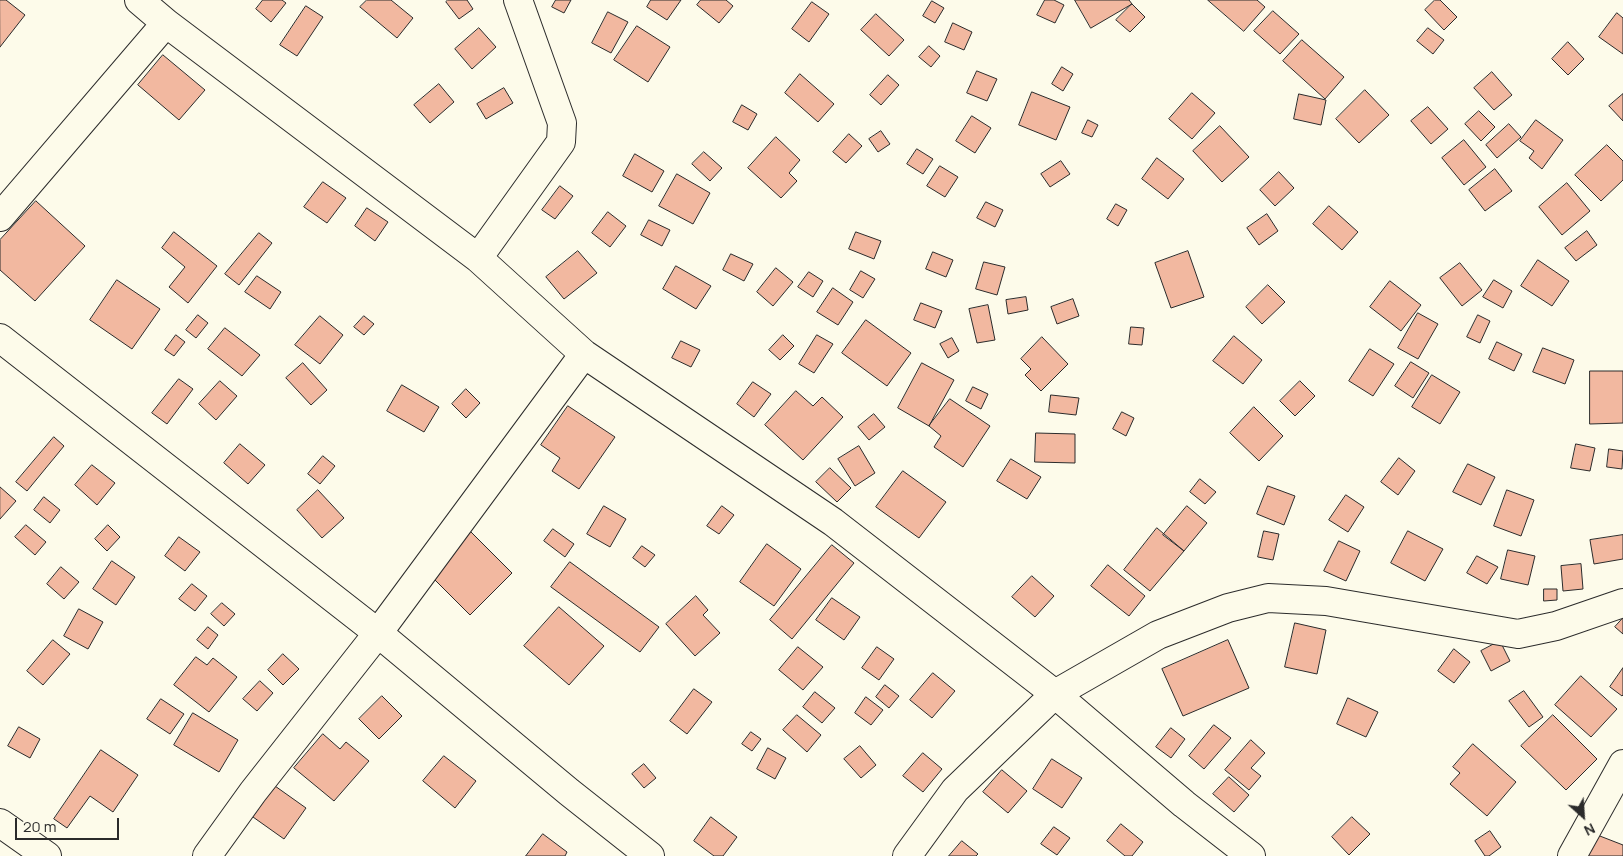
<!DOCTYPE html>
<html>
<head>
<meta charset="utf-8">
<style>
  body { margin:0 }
  #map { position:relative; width:1623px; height:856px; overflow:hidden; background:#fdfbea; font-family:Manrope,sans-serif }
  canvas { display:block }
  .north { position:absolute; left:1558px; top:791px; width:50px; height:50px; -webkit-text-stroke:4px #fdfbea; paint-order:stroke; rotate:154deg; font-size:14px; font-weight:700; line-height:20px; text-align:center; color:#2b2b2b }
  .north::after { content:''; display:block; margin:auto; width:18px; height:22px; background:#2b2b2b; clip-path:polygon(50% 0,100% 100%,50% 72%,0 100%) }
  .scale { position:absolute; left:15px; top:818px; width:104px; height:22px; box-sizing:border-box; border:2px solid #2b2b2b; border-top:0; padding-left:6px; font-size:15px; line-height:18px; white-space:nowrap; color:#2b2b2b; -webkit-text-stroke:4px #fdfbea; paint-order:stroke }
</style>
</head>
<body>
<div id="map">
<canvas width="1623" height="856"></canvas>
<div class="north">N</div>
<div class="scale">20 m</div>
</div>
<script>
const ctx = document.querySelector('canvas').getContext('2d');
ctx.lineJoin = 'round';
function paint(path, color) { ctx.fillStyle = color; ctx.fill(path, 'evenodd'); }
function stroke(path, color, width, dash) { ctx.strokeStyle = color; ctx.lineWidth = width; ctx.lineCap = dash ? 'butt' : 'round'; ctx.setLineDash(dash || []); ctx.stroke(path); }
const building = new Path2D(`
  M 0,0 L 6,0 L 25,15 L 0,47 Z
  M 263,0 L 282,0 L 286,3 L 271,22 L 256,9 Z
  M 367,0 L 391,0 L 413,18 L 397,38 L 360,7 Z
  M 448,0 L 467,0 L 473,9 L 459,19 L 446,2 Z
  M 556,0 L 571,0 L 564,13 L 552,7 Z
  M 651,0 L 681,0 L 667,20 L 647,7 Z
  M 701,0 L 726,0 L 733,6 L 719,23 L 697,5 Z
  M 1045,0 L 1054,0 L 1064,5 L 1055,23 L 1037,15 Z
  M 1075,0 L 1129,0 L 1132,4 L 1091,28 Z
  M 1208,0 L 1257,0 L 1265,7 L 1244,31 Z
  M 1435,0 L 1440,0 L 1457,17 L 1444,30 L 1425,10 Z
  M 932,1 L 944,8 L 935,23 L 923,16 Z
  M 812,2 L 829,14 L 809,42 L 792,29 Z
  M 1132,4 L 1145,17 L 1130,32 L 1116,20 Z
  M 306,6 L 323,17 L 297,56 L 280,45 Z
  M 1273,11 L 1299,34 L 1280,54 L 1254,31 Z
  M 608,12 L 628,22 L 611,53 L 592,43 Z
  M 1617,13 L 1623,18 L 1623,54 L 1599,37 Z
  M 876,14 L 904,40 L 889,56 L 861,30 Z
  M 953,23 L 972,32 L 964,50 L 945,42 Z
  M 637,26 L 670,47 L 648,82 L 614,60 Z
  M 479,28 L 496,47 L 472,69 L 455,49 Z
  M 1428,28 L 1444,40 L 1433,54 L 1417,41 Z
  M 1302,40 L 1344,77 L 1325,99 L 1283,61 Z
  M 1568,42 L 1584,59 L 1568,75 L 1552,59 Z
  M 929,46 L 940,56 L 931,67 L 919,57 Z
  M 163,55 L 205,90 L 179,120 L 138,85 Z
  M 1062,67 L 1073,74 L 1063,91 L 1052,84 Z
  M 977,71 L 997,79 L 987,101 L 967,93 Z
  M 1492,72 L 1512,95 L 1494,110 L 1474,88 Z
  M 800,74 L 834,104 L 818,122 L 785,93 Z
  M 888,75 L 899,85 L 881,105 L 870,95 Z
  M 439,84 L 454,102 L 430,123 L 414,105 Z
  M 504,88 L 513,103 L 486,119 L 477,104 Z
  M 1365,90 L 1389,115 L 1359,143 L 1336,119 Z
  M 1032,92 L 1070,107 L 1056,140 L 1019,125 Z
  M 1192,93 L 1215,113 L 1192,139 L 1169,119 Z
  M 1299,94 L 1326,100 L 1321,125 L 1294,119 Z
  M 1623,94 L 1623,121 L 1609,106 Z
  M 742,105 L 757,114 L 748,130 L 733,122 Z
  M 1428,107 L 1448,129 L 1431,144 L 1411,121 Z
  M 1479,111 L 1495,127 L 1481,141 L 1465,124 Z
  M 972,116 L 991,128 L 975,153 L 956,141 Z
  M 1088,120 L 1098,125 L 1092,137 L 1082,133 Z
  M 1536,120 L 1563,140 L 1542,169 L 1529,158 L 1534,151 L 1520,141 Z
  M 1509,124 L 1521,137 L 1497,158 L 1486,145 Z
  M 1220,126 L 1249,157 L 1222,182 L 1193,151 Z
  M 881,131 L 890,144 L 878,152 L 869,139 Z
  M 849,134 L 862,146 L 846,163 L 833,152 Z
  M 776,137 L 800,160 L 789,173 L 797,181 L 781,198 L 748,168 Z
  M 1464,140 L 1486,167 L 1464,185 L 1442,158 Z
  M 1607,145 L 1623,161 L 1623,180 L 1601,201 L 1575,175 Z
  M 917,149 L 933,159 L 923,174 L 907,164 Z
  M 704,152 L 722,168 L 710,181 L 692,164 Z
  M 635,154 L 664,171 L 652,192 L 623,176 Z
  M 1157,158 L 1184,179 L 1168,199 L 1142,179 Z
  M 1061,161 L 1070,174 L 1050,187 L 1041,174 Z
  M 940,166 L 958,177 L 945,197 L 927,186 Z
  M 1495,169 L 1512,191 L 1485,211 L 1469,190 Z
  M 1279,172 L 1294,188 L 1275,206 L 1260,190 Z
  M 677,174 L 710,193 L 693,224 L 659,206 Z
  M 323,182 L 346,198 L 327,223 L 304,207 Z
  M 1567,183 L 1590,211 L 1562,235 L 1539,207 Z
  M 560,186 L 573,196 L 555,219 L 542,210 Z
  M 36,201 L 85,246 L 35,301 L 0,270 L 0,240 Z
  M 986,202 L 1003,210 L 995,227 L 977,218 Z
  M 1116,204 L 1127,210 L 1118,226 L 1107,219 Z
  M 1329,206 L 1358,232 L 1342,250 L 1313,224 Z
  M 367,208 L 388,222 L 375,241 L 355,226 Z
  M 608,212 L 626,226 L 610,247 L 592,233 Z
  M 1267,214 L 1278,231 L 1259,245 L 1247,228 Z
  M 649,220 L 670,230 L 662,246 L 641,235 Z
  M 1587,231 L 1597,245 L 1576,261 L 1565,248 Z
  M 174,232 L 217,266 L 188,303 L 169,287 L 185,267 L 162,248 Z
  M 856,232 L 881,241 L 874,259 L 849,249 Z
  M 259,233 L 272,243 L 239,285 L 225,274 Z
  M 578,251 L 597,273 L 564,299 L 546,277 Z
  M 1188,251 L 1204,297 L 1171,308 L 1155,263 Z
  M 933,252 L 953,260 L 946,277 L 926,269 Z
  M 731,254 L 753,264 L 744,281 L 723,270 Z
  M 1538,260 L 1569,281 L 1552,306 L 1521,286 Z
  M 984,262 L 1005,267 L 997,295 L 976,289 Z
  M 1460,263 L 1482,290 L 1462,306 L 1440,278 Z
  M 676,266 L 711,286 L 696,309 L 663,289 Z
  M 776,268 L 793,282 L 773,306 L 757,292 Z
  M 861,271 L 875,279 L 863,298 L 850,290 Z
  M 809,272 L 823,281 L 813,297 L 798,287 Z
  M 257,276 L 281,292 L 270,309 L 245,292 Z
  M 117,280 L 160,309 L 132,349 L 90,320 Z
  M 1494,280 L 1512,291 L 1503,308 L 1483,297 Z
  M 1390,281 L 1421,305 L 1401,331 L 1370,307 Z
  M 1268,285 L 1285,302 L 1262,324 L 1246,307 Z
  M 833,288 L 853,302 L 838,325 L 817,312 Z
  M 1026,297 L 1028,310 L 1008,314 L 1006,300 Z
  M 1073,299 L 1079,316 L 1057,324 L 1051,307 Z
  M 921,303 L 942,311 L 935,328 L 914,320 Z
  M 988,305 L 995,340 L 977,343 L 969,309 Z
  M 1418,313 L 1438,324 L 1418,359 L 1398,348 Z
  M 198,315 L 208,323 L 196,338 L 186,330 Z
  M 1478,315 L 1490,321 L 1480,343 L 1467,337 Z
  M 320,316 L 343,335 L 320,364 L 295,345 Z
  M 364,316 L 374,324 L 364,335 L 354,327 Z
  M 866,320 L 911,353 L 887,386 L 842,353 Z
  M 1131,327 L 1144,328 L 1142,345 L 1129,344 Z
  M 225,328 L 260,355 L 242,376 L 208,349 Z
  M 176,335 L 185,342 L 174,356 L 165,350 Z
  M 783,335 L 794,346 L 780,360 L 769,350 Z
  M 817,335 L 833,344 L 814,373 L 799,364 Z
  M 1234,336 L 1262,360 L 1243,384 L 1213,361 Z
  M 1042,337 L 1068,364 L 1041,391 L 1025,375 L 1031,369 L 1021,359 Z
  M 952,338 L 959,351 L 948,358 L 940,344 Z
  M 681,341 L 700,350 L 691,367 L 672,358 Z
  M 1497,342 L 1522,354 L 1514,371 L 1489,359 Z
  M 1543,348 L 1574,360 L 1565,384 L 1533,372 Z
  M 1370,349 L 1394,364 L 1373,396 L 1349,381 Z
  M 1411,362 L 1429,373 L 1413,398 L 1395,386 Z
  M 303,363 L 327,390 L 311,405 L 286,378 Z
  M 922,363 L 954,380 L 929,426 L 898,408 Z
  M 1590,371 L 1623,371 L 1623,423 L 1590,424 Z
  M 1432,375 L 1460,392 L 1440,424 L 1412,407 Z
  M 179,379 L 193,389 L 167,424 L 152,413 Z
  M 220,381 L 237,396 L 216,420 L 199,404 Z
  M 1300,381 L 1315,396 L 1295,416 L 1280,401 Z
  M 753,382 L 771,394 L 754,417 L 737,404 Z
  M 402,385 L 439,407 L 424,432 L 387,411 Z
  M 973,387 L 988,394 L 981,409 L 966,401 Z
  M 466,389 L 480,403 L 466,418 L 452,404 Z
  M 796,391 L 813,406 L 822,397 L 843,417 L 803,460 L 765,425 Z
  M 1051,395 L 1079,398 L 1076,415 L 1049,412 Z
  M 950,399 L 990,426 L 963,467 L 934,447 L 941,436 L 929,426 Z
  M 568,406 L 615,437 L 579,489 L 552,471 L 560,458 L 541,445 Z
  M 1254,407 L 1283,436 L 1259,461 L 1230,433 Z
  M 1122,412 L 1134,418 L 1126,436 L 1113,429 Z
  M 874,414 L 885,427 L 869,440 L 858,427 Z
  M 1036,433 L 1075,434 L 1075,463 L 1035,462 Z
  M 54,437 L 64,446 L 27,491 L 16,482 Z
  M 240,444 L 265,465 L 248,484 L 224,463 Z
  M 1576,444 L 1595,448 L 1590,471 L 1571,468 Z
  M 859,446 L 875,473 L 855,486 L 838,459 Z
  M 1609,449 L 1623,451 L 1622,469 L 1607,467 Z
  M 323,456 L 335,466 L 320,484 L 308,474 Z
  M 1399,458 L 1415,471 L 1398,495 L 1381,482 Z
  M 1011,459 L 1041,477 L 1027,499 L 997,481 Z
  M 1468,464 L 1495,477 L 1481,505 L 1453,492 Z
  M 92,465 L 115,483 L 97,505 L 75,485 Z
  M 830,468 L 851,488 L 837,502 L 816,482 Z
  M 903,471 L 946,502 L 919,538 L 876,507 Z
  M 1200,479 L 1216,492 L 1205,504 L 1190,492 Z
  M 1268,486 L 1295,496 L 1284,525 L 1257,514 Z
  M 0,487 L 16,501 L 0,519 Z
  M 318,490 L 344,518 L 322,538 L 297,510 Z
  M 1507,490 L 1534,500 L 1521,536 L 1494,526 Z
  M 1346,495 L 1364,507 L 1348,532 L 1329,520 Z
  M 44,497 L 60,510 L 50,523 L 34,510 Z
  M 604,506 L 626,519 L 610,547 L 587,534 Z
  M 722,506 L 734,515 L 719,534 L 707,526 Z
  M 1187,506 L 1207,523 L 1184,551 L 1163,535 Z
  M 26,525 L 46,542 L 35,555 L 15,537 Z
  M 108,525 L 120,537 L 107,551 L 95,539 Z
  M 1157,528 L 1184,551 L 1150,591 L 1124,570 Z
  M 553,529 L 574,544 L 565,557 L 544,541 Z
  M 470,531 L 512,573 L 470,615 L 428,573 Z
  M 1264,531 L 1279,534 L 1273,560 L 1258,557 Z
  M 1408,531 L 1443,549 L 1425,581 L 1391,563 Z
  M 1623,535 L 1623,559 L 1594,564 L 1590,540 Z
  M 179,537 L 200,552 L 185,571 L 165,556 Z
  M 1339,541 L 1360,551 L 1346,581 L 1324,571 Z
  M 767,544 L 801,569 L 774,606 L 740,582 Z
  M 832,545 L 854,563 L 792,639 L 770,620 Z
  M 642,546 L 655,555 L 645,567 L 633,558 Z
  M 1508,550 L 1535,556 L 1528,585 L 1501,579 Z
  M 1477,556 L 1498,567 L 1487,584 L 1467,573 Z
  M 112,561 L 135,577 L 116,605 L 93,589 Z
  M 570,562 L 659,627 L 640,652 L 551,587 Z
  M 1581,564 L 1583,589 L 1563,591 L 1561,566 Z
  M 1108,565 L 1145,596 L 1129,616 L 1091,586 Z
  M 61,567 L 79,582 L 64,599 L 47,584 Z
  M 1032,576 L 1054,596 L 1035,617 L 1012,597 Z
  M 192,584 L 207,596 L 195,611 L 179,599 Z
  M 1544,589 L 1557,589 L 1557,600 L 1544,601 Z
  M 696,596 L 708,610 L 703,615 L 720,633 L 695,656 L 666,624 Z
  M 832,598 L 860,617 L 844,640 L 816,620 Z
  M 222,603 L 235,614 L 224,626 L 211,614 Z
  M 559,607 L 604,646 L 569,685 L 524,646 Z
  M 79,609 L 103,622 L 88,649 L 64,636 Z
  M 1623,618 L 1623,634 L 1615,627 Z
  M 1295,623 L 1326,630 L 1317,674 L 1285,667 Z
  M 208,627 L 218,635 L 208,649 L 197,640 Z
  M 53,640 L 70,654 L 43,685 L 27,671 Z
  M 1228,640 L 1249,688 L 1183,716 L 1162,669 Z
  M 1500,641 L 1510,661 L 1491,671 L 1481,651 Z
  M 798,647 L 823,667 L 803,690 L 779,670 Z
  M 877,647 L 894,659 L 879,680 L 862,668 Z
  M 1454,649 L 1470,662 L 1454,683 L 1438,671 Z
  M 283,654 L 299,669 L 283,685 L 268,670 Z
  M 196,657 L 207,665 L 213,658 L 237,677 L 209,712 L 174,685 Z
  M 1623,668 L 1623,695 L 1622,696 L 1610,687 Z
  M 933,673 L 955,691 L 932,718 L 910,700 Z
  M 1581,676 L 1617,709 L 1591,737 L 1555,705 Z
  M 260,681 L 273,693 L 257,711 L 243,699 Z
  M 885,685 L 899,696 L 889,708 L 876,697 Z
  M 694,689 L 712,702 L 687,734 L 670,721 Z
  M 1524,691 L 1543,717 L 1529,727 L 1509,701 Z
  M 815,692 L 835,708 L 822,723 L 803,707 Z
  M 382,696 L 402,716 L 379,739 L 359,719 Z
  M 866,697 L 883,710 L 871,725 L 855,713 Z
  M 1348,698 L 1378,712 L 1366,737 L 1337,724 Z
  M 161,699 L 184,714 L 170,734 L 147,719 Z
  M 193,713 L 238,740 L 219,772 L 174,745 Z
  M 797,715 L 821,735 L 807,752 L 783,730 Z
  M 1553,715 L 1597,759 L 1566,790 L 1521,746 Z
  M 1214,725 L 1231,738 L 1204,769 L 1189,756 Z
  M 19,727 L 40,739 L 30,758 L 8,746 Z
  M 1171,728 L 1185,739 L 1171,758 L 1156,747 Z
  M 751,732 L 761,739 L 752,751 L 742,744 Z
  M 323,734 L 340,749 L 346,742 L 369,761 L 334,801 L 294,768 Z
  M 1251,740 L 1265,753 L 1251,768 L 1261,776 L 1249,790 L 1225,770 Z
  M 1473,744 L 1516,782 L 1487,816 L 1450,784 L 1460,773 L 1453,767 Z
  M 860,746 L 876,765 L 861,778 L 844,759 Z
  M 768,748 L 786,758 L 775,779 L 757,769 Z
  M 101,750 L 138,775 L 113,812 L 90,796 L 67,828 L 54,819 Z
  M 923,753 L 942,769 L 923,792 L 903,776 Z
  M 444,756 L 476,781 L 455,808 L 423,781 Z
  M 1052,759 L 1082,778 L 1062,808 L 1033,789 Z
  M 644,764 L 656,778 L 644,788 L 632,774 Z
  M 1002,770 L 1027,791 L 1008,813 L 983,792 Z
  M 1229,777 L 1249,795 L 1234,812 L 1213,794 Z
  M 275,786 L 306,808 L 284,839 L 253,817 Z
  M 711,817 L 737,837 L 723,856 L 714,856 L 694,841 Z
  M 1352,817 L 1370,834 L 1349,855 L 1332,837 Z
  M 1121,824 L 1143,842 L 1132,856 L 1125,856 L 1107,841 Z
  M 1054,827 L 1070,838 L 1057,855 L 1041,844 Z
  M 1490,831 L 1501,847 L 1489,856 L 1485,856 L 1475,841 Z
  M 1587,831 L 1623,845 L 1623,856 L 1578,856 Z
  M 543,834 L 567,852 L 565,856 L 526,856 Z
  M 962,841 L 978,854 L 976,856 L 949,856 Z`);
const minor = new Path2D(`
  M 139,0 L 166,23 L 478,258 L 584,354 L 833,522 L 1055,694 L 1184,804 L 1251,856
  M 0,217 L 166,23
  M 478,258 L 561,142 L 562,123 L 518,0
  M 0,338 L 378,633 L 569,792 L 650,856
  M 0,823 L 47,856
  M 207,856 L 253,792 L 378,633 L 584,354
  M 907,856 L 955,790 L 1055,694 L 1158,635 L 1228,608 L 1268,598 L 1326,601 L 1518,634 L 1556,626 L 1623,603
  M 1572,856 L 1623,764`);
paint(building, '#f2b8a0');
stroke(building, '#2b2b2b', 1);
stroke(minor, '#2b2b2b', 30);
stroke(minor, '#fdfbea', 28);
</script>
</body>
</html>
